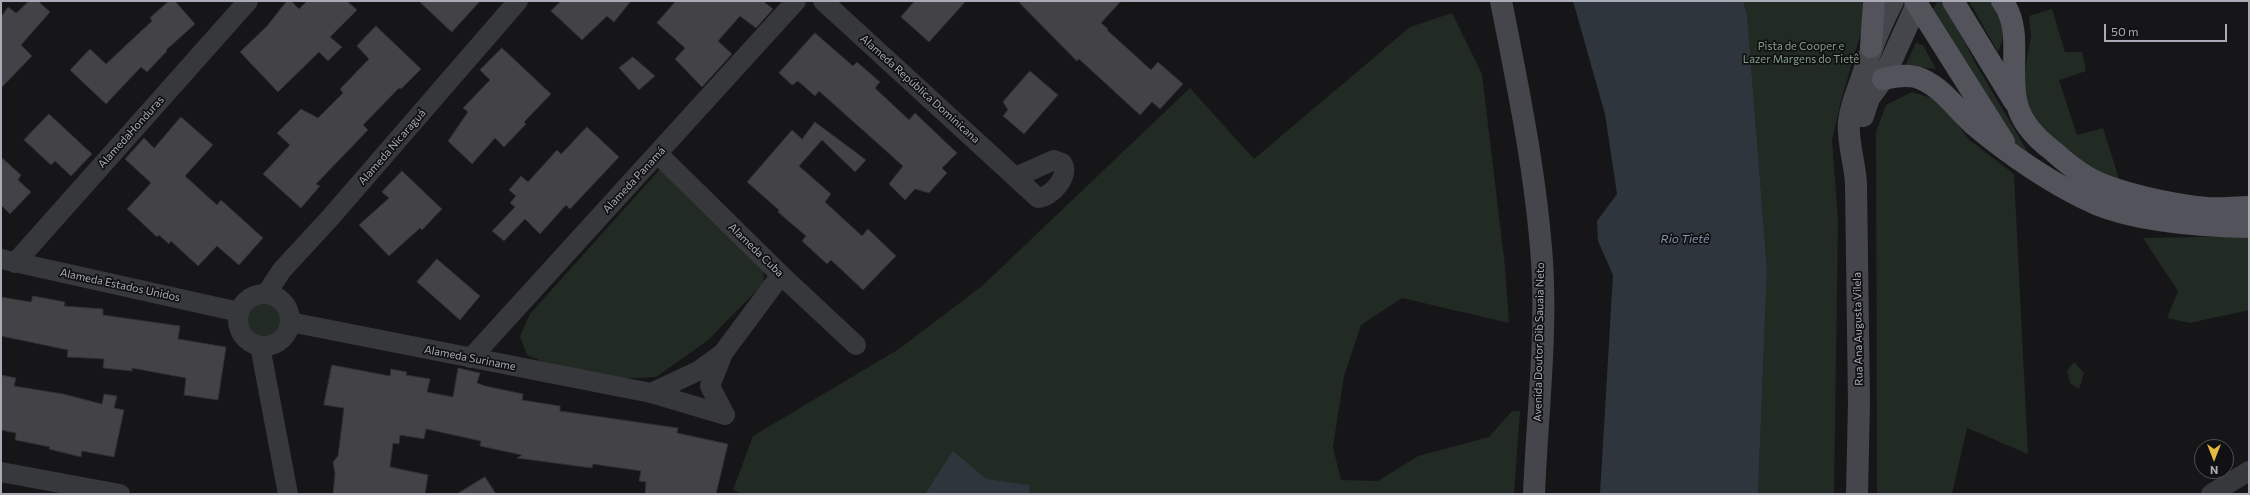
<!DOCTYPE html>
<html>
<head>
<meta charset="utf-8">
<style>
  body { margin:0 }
  #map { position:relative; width:2250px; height:495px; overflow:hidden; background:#161618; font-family:Commissioner,sans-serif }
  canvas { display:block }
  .frame { position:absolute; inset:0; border:2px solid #a9acb7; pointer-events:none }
  .north { position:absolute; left:2194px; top:439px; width:40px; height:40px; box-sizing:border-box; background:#111113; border:1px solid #4e4f55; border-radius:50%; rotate:180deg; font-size:11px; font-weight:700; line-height:16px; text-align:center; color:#a9acb7 }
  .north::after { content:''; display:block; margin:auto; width:14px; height:18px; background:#e5ba41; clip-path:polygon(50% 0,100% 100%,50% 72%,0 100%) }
  .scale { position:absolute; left:2104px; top:24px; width:123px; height:18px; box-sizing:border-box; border:2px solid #a9acb7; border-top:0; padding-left:5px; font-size:12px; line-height:14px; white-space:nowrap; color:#a9acb7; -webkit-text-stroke:3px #111113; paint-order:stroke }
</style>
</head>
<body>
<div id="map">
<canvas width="2250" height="495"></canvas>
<div class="frame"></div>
<div class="north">N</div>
<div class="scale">50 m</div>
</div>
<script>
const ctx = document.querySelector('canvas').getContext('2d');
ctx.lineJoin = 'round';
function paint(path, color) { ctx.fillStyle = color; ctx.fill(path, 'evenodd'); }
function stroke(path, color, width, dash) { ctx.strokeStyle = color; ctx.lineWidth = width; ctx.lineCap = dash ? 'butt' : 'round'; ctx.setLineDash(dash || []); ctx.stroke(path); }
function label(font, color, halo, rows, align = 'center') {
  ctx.font = font + ' Commissioner,sans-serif'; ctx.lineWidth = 3.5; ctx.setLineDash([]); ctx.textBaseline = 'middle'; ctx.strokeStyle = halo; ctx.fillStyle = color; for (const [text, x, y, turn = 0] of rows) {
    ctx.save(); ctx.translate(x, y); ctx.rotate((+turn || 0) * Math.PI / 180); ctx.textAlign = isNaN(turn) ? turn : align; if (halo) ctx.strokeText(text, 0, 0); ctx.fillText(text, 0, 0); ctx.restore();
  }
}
const green = new Path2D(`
  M 1743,1 L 1862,1 L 1862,29 L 1841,101 L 1832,140 L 1838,220 L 1834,494 L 1758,494 L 1767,268 L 1747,15 Z
  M 1969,1 L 1990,1 C 2004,15 2007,34 1998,52 Z
  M 1937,2 L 1944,3 L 1977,66 L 2029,154 L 2015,150 L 1933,9 Z
  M 2052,9 L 2065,52 L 2082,52 L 2086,71 L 2059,80 L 2077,135 L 2103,128 L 2119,179 L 2095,170 L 2062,151 L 2032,116 L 2024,94 L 2024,75 L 2031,36 L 2029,16 Z
  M 1452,13 L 1482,74 L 1505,267 L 1509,323 L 1402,298 L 1361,325 L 1344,376 L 1333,447 L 1341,480 L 1378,481 L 1418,456 L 1489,437 L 1512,411 L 1520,411 L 1514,494 L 743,494 L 733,490 L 753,436 L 899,349 L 982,286 L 1190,88 L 1254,159 L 1410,27 Z
  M 1916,43 L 1923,45 L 1936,69 L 1905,66 Z
  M 1912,92 L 1941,101 L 1968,139 L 2014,174 L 2028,454 L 1967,428 L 1952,494 L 1877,494 L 1876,132 L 1886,105 Z
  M 661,168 L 763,264 L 764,283 L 707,341 L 656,377 L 615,379 L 551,365 L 527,355 L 520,336 L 530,314 Z
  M 2249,236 L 2249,310 L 2190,323 L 2167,318 L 2178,291 L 2143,238 Z
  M246 320a18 18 0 1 1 36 0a18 18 0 1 1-36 0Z
  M 2074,362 L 2084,373 L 2079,389 L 2070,383 L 2067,371 Z`);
const water = new Path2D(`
  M 1573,1 L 1743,1 L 1747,14 L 1767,269 L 1758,494 L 1600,494 L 1613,275 L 1598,241 L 1597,221 L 1617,194 L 1605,114 Z
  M 953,451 L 986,479 L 1029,485 L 1029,494 L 925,494 Z`);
const building = new Path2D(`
  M 29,1 L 38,1 L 50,12 L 21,45 L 32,56 L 1,88 L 1,17 L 8,7 L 16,13 Z
  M 169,1 L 175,1 L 195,24 L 166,50 L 167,51 L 147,72 L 141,67 L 106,104 L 70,70 L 90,49 L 106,64 L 152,21 L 150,18 Z
  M 287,1 L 291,1 L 299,9 L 307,1 L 347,1 L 357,10 L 330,37 L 342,47 L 328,61 L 319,52 L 278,92 L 240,52 L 267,26 Z
  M 419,1 L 480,1 L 452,32 Z
  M 561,1 L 631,1 L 614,22 L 607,16 L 582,40 L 551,11 Z
  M 676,1 L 763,1 L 773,9 L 756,28 L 740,16 L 718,41 L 732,54 L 702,87 L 675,59 L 685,48 L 657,23 Z
  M 915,1 L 966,1 L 929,42 L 901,17 Z
  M 1018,1 L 1121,1 L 1101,23 L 1108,29 L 1107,30 L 1151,70 L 1158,62 L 1183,84 L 1160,109 L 1152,102 L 1140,115 L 1079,59 L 1077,61 Z
  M 376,26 L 421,69 L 401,89 L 399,88 L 363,125 L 368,130 L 316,184 L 320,186 L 301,208 L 263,174 L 290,145 L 277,133 L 301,109 L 318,118 L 343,93 L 340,89 L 369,59 L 357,46 Z
  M 815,33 L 853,66 L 857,62 L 880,82 L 875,88 L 909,120 L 915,113 L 957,153 L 942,168 L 947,173 L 929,193 L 915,189 L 905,200 L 889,184 L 903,166 L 819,91 L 815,96 L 798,81 L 792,85 L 779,73 Z
  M 502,48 L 551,94 L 524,122 L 526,124 L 504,147 L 495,138 L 472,164 L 448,141 L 468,112 L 463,108 L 490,80 L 480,70 Z
  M 633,57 L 655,76 L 639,90 L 619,68 Z
  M 1030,71 L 1058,95 L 1024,134 L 1003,116 L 1008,110 L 1003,102 Z
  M 49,114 L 92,154 L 71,176 L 55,161 L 51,165 L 24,140 Z
  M 181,117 L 213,145 L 185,176 L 217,205 L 221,200 L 263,238 L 239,265 L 217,246 L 198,266 L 171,241 L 169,244 L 159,235 L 157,237 L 127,209 L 151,183 L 125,159 L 144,138 L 154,148 Z
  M 815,122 L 866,160 L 855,172 L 822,140 L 799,166 L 831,194 L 825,202 L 862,236 L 868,229 L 896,256 L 863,290 L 831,260 L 827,264 L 802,241 L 806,236 L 778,212 L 779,210 L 747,182 L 792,130 L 802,139 Z
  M 587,127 L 619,157 L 570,209 L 566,205 L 540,234 L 525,219 L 504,241 L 492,231 L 515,207 L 510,203 L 516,196 L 509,190 L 521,176 L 528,182 L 557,150 L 561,154 Z
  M 1,157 L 21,175 L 18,180 L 31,192 L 10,214 L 1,205 Z
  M 402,171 L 442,209 L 422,230 L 420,228 L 389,256 L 359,225 L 389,198 L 382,192 Z
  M 437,259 L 480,296 L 460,320 L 417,282 Z
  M 33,296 L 65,302 L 64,306 L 103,309 L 103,315 L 180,326 L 178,339 L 226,347 L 218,400 L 184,395 L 186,378 L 132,368 L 132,371 L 103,368 L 104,359 L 67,357 L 68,350 L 1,336 L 1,297 L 31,302 Z
  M 332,365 L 390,376 L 391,369 L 407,372 L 406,375 L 430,379 L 427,392 L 453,397 L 458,368 L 480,373 L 477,383 L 485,386 L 523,394 L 522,400 L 560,406 L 560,411 L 678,428 L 677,433 L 728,444 L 716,494 L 645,494 L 646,482 L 639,481 L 641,471 L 593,464 L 592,468 L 517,458 L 522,455 L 480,446 L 481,441 L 426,429 L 424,439 L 400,435 L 399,444 L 393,443 L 390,467 L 428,475 L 425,494 L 333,494 L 335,474 L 333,462 L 338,456 L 344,408 L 324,405 Z
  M 1,375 L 16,378 L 14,386 L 63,394 L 102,404 L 104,394 L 117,396 L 114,408 L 124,410 L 114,457 L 82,451 L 81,457 L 49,449 L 50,447 L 15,440 L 16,433 L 1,430 Z
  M 485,477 L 496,494 L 457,494 Z`);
const minor = new Path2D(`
  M 823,1 L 1038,198 C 1051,198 1071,175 1062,163 L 1054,160 L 1016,177
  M 658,154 L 781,275 L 856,345
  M 1,259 L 239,312
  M 15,263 L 248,1
  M238 320a26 26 0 1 1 52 0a26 26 0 1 1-52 0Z
  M 266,294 L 282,270 L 330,218 L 518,1
  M 290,322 L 651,393 L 725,415
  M 260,346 L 288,494
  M 723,353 L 710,386 L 725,415
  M 471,358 L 796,1
  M 651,393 L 698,371 L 723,353 L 781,275
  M 1,472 L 120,494
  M 2211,494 L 2249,471`);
const secondary = new Path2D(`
  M 1501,1 C 1518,87 1536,174 1542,261 C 1547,338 1537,417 1534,494
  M 1863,116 L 1869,98 L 1883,79 L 1917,4
  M 1857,494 L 1859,403 L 1856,184 C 1855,163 1847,141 1849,121 C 1851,105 1857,92 1862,77 C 1870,51 1880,26 1893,1`);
const primary = new Path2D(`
  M 1915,1 L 2004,142
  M 1953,1 L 2014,101
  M 2002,1 C 2024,29 2008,72 2017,104 C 2022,124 2037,139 2053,151 C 2063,160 2075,170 2087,177 C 2115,193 2174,205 2207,208 C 2220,209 2235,207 2249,207
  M 1871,47 L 1874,1
  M 1883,79 C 1893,77 1905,74 1916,77 C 1941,85 1955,108 1974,125 C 2008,154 2055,186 2096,204 C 2140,222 2202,226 2249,227`);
const parkNames = [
  ["Pista de Cooper e",1801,46],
  ["Lazer Margens do Tietê",1801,59]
];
const streetNames = [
  ["Alameda República Dominicana",920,89,42],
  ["AlamedaHonduras",131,132,-48],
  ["Alameda Nicaraguá",392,147,-49],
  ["Alameda Panamá",634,180,-47],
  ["Alameda Cuba",756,250,44],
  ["Alameda Estados Unidos",120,285,12],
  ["Rua Ana Augusta Vilela",1858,329,-91],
  ["Avenida Doutor Dib Sauaia Neto",1539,342,-89],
  ["Alameda Suriname",470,358,11]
];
const waterNames = [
  ["Rio Tietê",1685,239]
];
paint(green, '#222a24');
paint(water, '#2f353d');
paint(building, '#434347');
stroke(building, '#303033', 1);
stroke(minor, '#37383c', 20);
stroke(secondary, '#45464c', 22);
stroke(primary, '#53545b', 22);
label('11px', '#81a085', '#111113', parkNames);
label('11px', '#a9acb7', '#111113', streetNames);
label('italic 12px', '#8297af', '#111113', waterNames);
</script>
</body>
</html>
